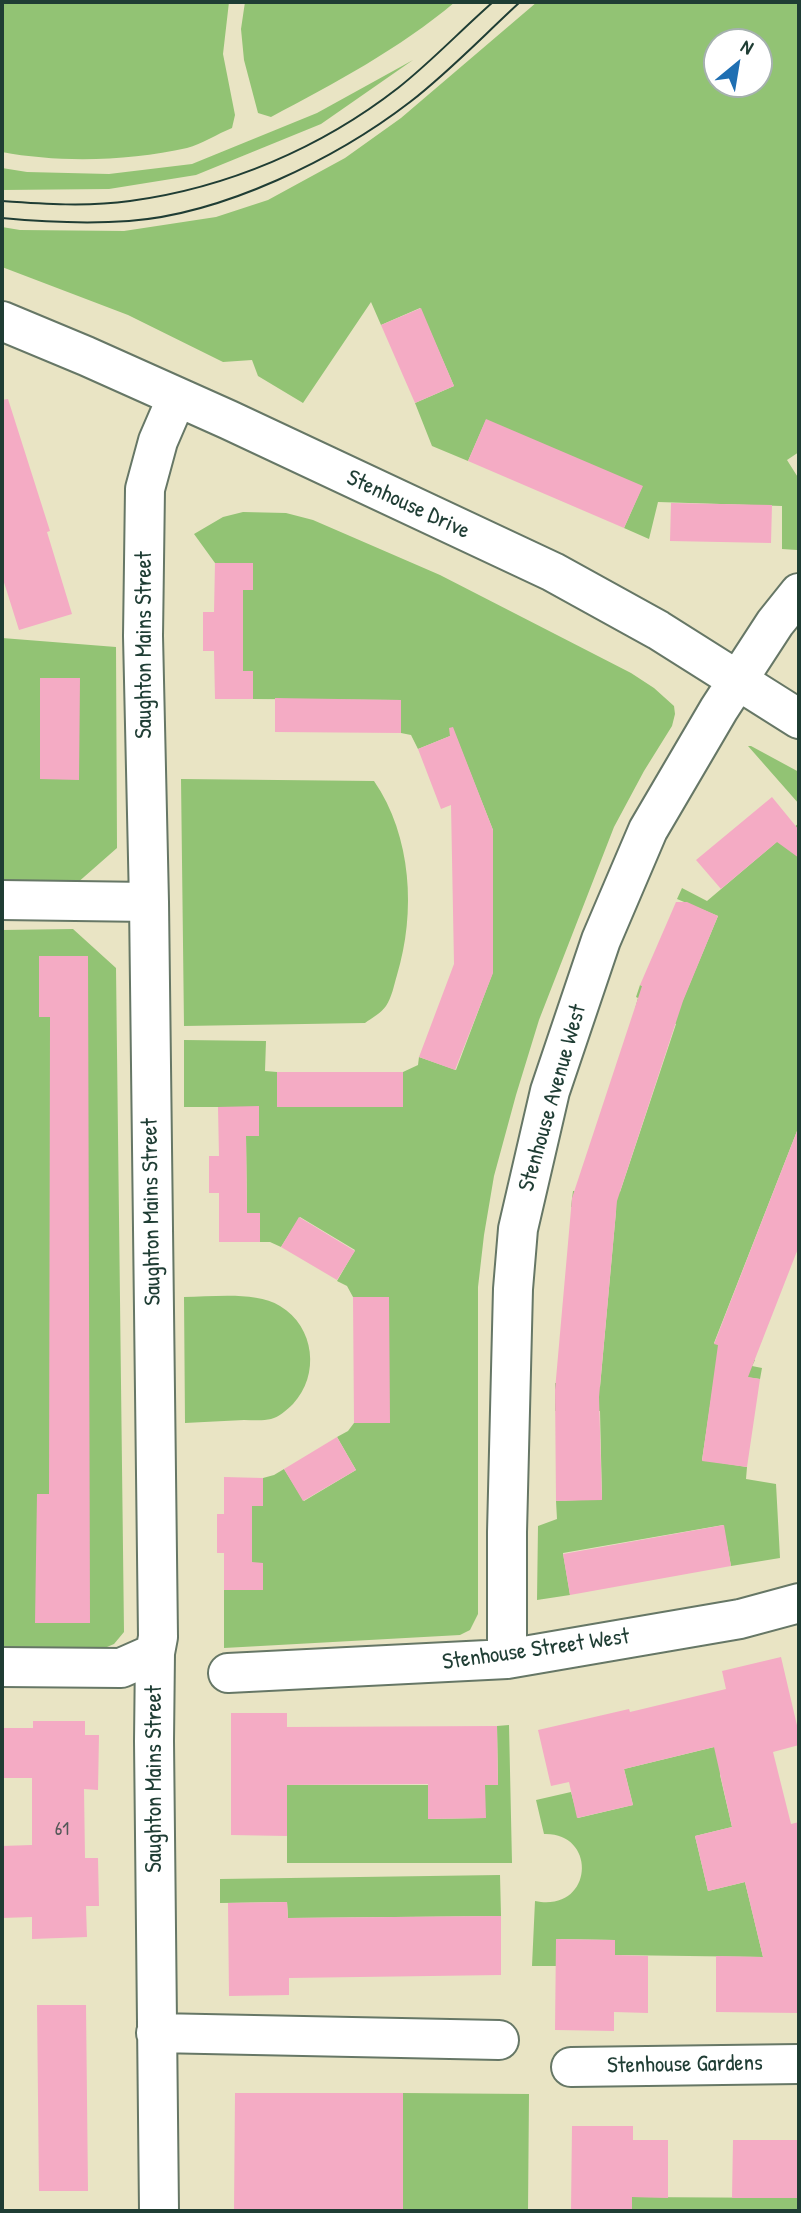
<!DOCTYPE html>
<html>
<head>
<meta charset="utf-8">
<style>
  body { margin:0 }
  #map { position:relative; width:801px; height:2213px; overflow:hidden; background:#e9e4c4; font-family:"Patrick Hand",sans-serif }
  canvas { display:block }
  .frame { position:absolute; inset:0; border:4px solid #1f3d34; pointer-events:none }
  .north { position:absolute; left:703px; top:28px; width:70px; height:70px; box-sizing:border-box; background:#fff; border:2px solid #a5b1ae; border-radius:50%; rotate:30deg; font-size:19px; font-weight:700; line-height:28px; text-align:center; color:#1f3d34 }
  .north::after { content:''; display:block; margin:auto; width:24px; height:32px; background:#1f6fb2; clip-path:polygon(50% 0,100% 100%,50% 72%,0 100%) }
</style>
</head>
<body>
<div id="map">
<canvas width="801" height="2213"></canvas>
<div class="frame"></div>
<div class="north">N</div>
</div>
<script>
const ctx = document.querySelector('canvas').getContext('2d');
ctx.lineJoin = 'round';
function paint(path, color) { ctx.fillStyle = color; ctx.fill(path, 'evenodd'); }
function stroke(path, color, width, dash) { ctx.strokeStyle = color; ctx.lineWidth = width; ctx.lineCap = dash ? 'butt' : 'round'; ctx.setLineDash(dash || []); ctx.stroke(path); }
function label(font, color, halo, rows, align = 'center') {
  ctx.font = font + ' "Patrick Hand",sans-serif'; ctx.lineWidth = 7; ctx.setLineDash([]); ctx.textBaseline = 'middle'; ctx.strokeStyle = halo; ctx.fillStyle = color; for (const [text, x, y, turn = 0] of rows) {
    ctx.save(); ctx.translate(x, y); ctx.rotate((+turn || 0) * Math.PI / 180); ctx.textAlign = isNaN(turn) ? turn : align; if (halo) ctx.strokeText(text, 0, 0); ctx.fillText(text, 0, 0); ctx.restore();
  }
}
const green = new Path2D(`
  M 2,2 L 229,2 L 223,54 L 235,115 L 232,128 C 217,134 202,144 187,148 C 130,161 59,163 2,152 Z
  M 245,2 L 455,2 C 399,49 335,83 271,117 L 258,113 L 244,60 L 241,29 Z
  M 537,2 L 799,2 L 799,452 L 787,460 L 799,479 L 799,547 L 797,550 L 782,549 L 782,506 L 658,502 L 649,539 L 624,528 L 642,487 L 486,420 L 468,461 L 432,446 L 415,403 L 454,386 L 420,308 L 381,325 L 371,302 L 303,403 L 258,376 L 252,360 L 223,362 L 128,315 L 2,267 L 2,227 L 20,230 L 124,231 L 216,217 L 268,200 L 345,158 L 401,118 ZM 717,42 L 759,42 L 759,84 L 717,84 Z
  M 413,60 L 321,124 L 196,175 L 109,189 L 2,190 L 2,168 L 27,172 L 109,174 L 192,164 L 317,113 Z
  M 243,512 L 286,513 L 313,520 L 440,575 L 631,673 L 654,688 L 674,706 L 675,714 L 672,726 L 644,771 L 614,827 L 539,1020 L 516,1095 L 494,1176 L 484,1235 L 478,1287 L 478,1614 L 470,1630 L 460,1635 L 224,1648 L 224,1590 L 262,1590 L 252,1562 L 252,1506 L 263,1506 L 263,1478 L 274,1475 L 284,1469 L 304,1501 L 356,1470 L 337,1437 L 348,1431 L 354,1423 L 389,1297 L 353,1297 L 347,1286 L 337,1281 L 355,1250 L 300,1217 L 281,1247 L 270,1242 L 260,1242 L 260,1214 L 247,1213 L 246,1136 L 259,1135 L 259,1107 L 184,1107 L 184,1040 L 266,1041 L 265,1071 L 277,1072 L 277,1107 L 403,1107 L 403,1072 L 418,1065 L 419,1057 L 456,1070 L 493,972 L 493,830 L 455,734 L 418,749 L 411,735 L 401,733 L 401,700 L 253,699 L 253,671 L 243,671 L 243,590 L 253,589 L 253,563 L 215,563 L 194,534 L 223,517 Z
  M 2,638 L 116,647 L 117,848 L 76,884 L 2,883 Z
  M 751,746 L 799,772 L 799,804 L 748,746 Z
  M 181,779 L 374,781 C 412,836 416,913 397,975 C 394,985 392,997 386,1006 C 381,1013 372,1018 365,1023 L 184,1026 Z
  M 799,823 L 799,853 L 797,856 L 799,858 L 799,1126 L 714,1343 L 755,1360 L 752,1366 L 762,1368 L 760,1379 L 715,1373 L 702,1460 L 747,1467 L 746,1479 L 776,1484 L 780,1558 L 731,1566 L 723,1525 L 563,1553 L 570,1595 L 537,1600 L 538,1526 L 557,1519 L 556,1501 L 602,1499 L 600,1411 L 555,1411 L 555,1383 L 600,1387 L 616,1211 L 571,1207 L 573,1191 L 620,1192 L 676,1024 L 635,1009 L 638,998 L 636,997 L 640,985 L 682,1002 L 718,916 L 677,899 L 682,888 L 707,901 Z
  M 73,929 L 116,968 L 124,1632 L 114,1644 L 107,1647 L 2,1647 L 2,930 Z
  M 184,1297 C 213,1297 255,1291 280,1306 C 315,1327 320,1375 293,1404 C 287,1410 279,1417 271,1419 C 263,1421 253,1420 244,1420 C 224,1421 204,1422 185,1423 Z
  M 509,1725 L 512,1863 L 287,1863 L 287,1785 L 428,1785 L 428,1819 L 485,1818 L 485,1785 L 498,1784 L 497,1726 Z
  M 739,1741 L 720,1775 L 732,1827 L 695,1836 L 708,1891 L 745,1882 L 763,1957 L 615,1955 L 614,1940 L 557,1939 L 556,1966 L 532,1966 L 535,1901 C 594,1913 598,1832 544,1834 L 536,1800 L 571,1792 L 578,1818 L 633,1805 L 624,1769 Z
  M 500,1875 L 501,1916 L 288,1918 L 287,1902 L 220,1903 L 220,1879 Z
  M 403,2093 L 529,2094 L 528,2211 L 403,2211 Z
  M 632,2197 L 799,2198 L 799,2211 L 632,2211 Z`);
const building = new Path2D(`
  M 421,308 L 454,386 L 415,403 L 381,325 Z
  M 8,399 L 50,531 L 47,532 L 72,614 L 19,630 L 2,576 L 2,400 Z
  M 486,419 L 643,486 L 624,528 L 468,461 Z
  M 671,503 L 772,505 L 771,543 L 670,541 Z
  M 215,563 L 253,563 L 253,590 L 243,590 L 243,671 L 253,671 L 253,699 L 215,699 L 214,651 L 203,651 L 203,612 L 214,612 Z
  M 40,678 L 80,678 L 79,780 L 40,779 Z
  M 275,698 L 401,700 L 401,733 L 275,732 Z
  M 453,727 L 493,830 L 493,973 L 455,1070 L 419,1057 L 454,964 L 451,805 L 441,809 L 418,749 L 450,736 L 449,728 Z
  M 772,797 L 799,830 L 799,858 L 777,842 L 721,889 L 696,860 Z
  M 676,902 L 687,902 L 718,916 L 683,1001 L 617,1201 L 599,1397 L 602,1500 L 556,1501 L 555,1390 L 572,1198 L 642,986 L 640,985 Z
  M 39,956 L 88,956 L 90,1623 L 35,1623 L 37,1494 L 49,1494 L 50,1017 L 39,1017 Z
  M 277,1072 L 403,1072 L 403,1107 L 277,1107 Z
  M 259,1106 L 259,1136 L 246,1136 L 247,1213 L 260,1213 L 260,1242 L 219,1242 L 219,1193 L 209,1193 L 209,1156 L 219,1156 L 218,1107 Z
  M 797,1131 L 799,1132 L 799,1246 L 748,1377 L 760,1379 L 747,1467 L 702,1461 L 718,1345 L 714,1344 Z
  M 299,1217 L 355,1251 L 337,1280 L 281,1247 Z
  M 353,1297 L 389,1297 L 390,1423 L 354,1423 Z
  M 337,1437 L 356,1470 L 303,1501 L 284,1469 Z
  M 224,1477 L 263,1478 L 263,1506 L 252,1506 L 252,1562 L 263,1563 L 263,1590 L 224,1590 L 224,1553 L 217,1553 L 217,1514 L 224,1514 Z
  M 724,1525 L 731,1566 L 570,1595 L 563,1554 Z
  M 781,1657 L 799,1734 L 799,1745 L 773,1752 L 791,1824 L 799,1822 L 799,2013 L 716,2012 L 716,1956 L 763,1957 L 745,1882 L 708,1891 L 695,1836 L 732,1827 L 714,1747 L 624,1769 L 633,1805 L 577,1818 L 569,1782 L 551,1786 L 538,1730 L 629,1709 L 630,1712 L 726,1689 L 722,1671 Z
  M 231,1713 L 287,1713 L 287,1727 L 497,1726 L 498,1785 L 485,1785 L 486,1818 L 428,1819 L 428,1784 L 287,1785 L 287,1836 L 231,1835 Z
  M 33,1721 L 85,1721 L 85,1735 L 99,1735 L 98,1790 L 84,1789 L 85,1858 L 98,1858 L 99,1906 L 86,1906 L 87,1937 L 32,1939 L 32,1917 L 2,1918 L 2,1846 L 32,1845 L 32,1778 L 2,1778 L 2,1728 L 33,1728 Z
  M 287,1902 L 288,1918 L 501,1916 L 501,1975 L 289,1978 L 289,1995 L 229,1996 L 228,1903 Z
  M 556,1939 L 615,1940 L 615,1955 L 648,1956 L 648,2013 L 614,2012 L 614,2031 L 555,2030 Z
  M 37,2005 L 86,2005 L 88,2191 L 39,2191 Z
  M 235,2093 L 403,2093 L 403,2211 L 234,2211 Z
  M 572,2126 L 633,2126 L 633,2140 L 668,2140 L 668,2198 L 632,2197 L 632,2211 L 571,2211 Z
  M 733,2140 L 799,2140 L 799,2198 L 732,2198 Z`);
const minor = new Path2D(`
  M 2,321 L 86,356 L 229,420 L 553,572 L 658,630 L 799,719
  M 2,900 L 149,902
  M 507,1659 L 507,1532 L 513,1289 L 518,1229 L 550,1091 L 601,940 L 648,830 L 719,709 L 775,623 L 799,593
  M 2,1667 L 121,1668 L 155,1653
  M 228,1673 L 507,1659 L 740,1619 L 799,1603
  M 156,2033 L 499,2040
  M 571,2067 L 799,2064
  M 159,2211 L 154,1741 L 155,1653 L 158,1637 L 149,902 L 143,636 L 145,489 L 158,441 L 177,397`);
const tram = new Path2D(`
  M 2,201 C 44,204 87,207 130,201 C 227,188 321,148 398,88 C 431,62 461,30 493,2
  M 2,218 C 44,222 86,224 129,221 C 223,214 336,159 410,102 C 449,72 484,35 520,2`);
const numberNames = [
  ["61",62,1830]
];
const streetNames = [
  ["Stenhouse Drive",408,505,25],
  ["Saughton Mains Street",145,645,-90],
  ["Stenhouse Avenue West",553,1098,-74],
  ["Saughton Mains Street",152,1212,-91],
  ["Stenhouse Street West",536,1650,-8],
  ["Saughton Mains Street",155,1779,-90],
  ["Stenhouse Gardens",685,2065,-1]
];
paint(green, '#92c374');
paint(building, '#f4abc4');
stroke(minor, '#676', 42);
stroke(minor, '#fff', 38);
stroke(tram, '#1f3d34', 2);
label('19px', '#545858', null, numberNames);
label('23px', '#1f3d34', '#fff', streetNames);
</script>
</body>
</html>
